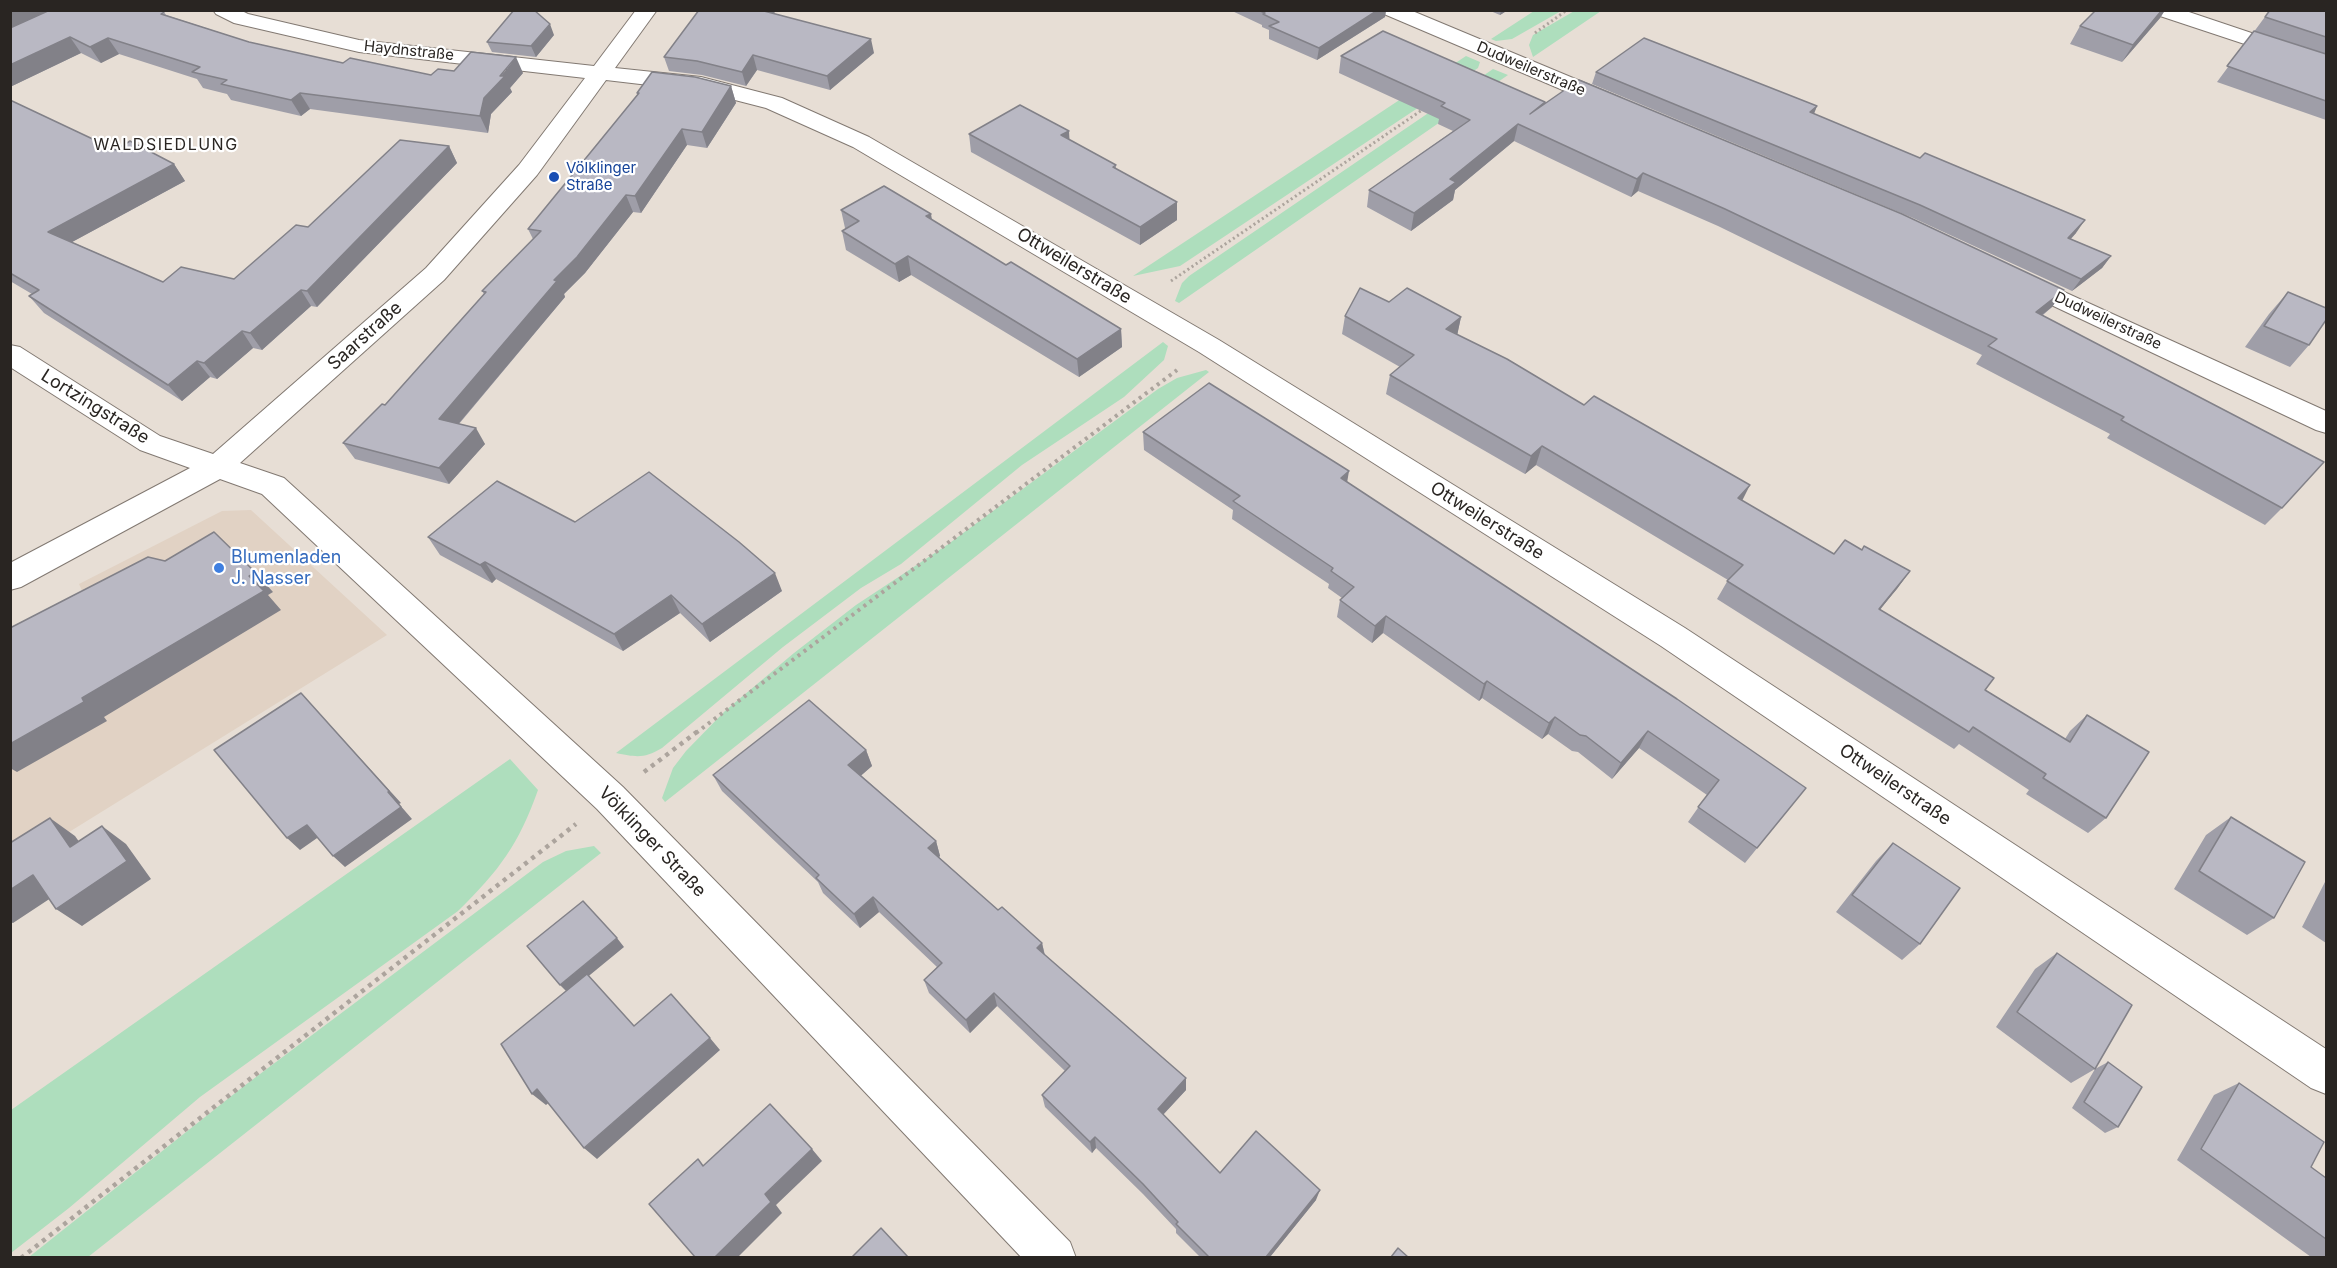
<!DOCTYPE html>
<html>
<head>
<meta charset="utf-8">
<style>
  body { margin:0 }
  #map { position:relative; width:2337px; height:1268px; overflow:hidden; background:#e7ded5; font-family:Inter,sans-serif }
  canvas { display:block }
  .frame { position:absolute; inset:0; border:12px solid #292522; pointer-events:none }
</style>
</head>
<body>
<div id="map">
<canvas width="2337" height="1268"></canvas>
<div class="frame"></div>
</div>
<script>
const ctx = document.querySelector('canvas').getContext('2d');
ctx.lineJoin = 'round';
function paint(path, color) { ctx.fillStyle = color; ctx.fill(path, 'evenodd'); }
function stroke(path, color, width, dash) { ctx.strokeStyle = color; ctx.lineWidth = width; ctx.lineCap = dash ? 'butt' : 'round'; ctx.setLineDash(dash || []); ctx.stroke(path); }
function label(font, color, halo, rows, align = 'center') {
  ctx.font = font + ' Inter,sans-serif'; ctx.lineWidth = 4.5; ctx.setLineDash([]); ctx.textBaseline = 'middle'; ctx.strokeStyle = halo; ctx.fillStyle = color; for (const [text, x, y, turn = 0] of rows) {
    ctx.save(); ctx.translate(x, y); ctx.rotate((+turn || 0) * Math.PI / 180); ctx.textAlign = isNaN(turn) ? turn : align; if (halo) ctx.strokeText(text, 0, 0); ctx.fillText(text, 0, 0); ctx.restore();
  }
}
const built = new Path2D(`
  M 251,510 L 387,635 L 11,868 L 11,631 L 83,593 L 79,584 L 222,511 Z`);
const green = new Path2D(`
  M 1576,10 L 1601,11 L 1533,57 L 1529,45 L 1533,35 Z
  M 1534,11 L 1561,11 L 1512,39 L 1496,41 L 1491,39 Z
  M 1466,56 L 1480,62 L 1478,68 L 1180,266 L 1133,276 Z
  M 1493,69 L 1508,75 L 1179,303 L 1175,301 L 1182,283 L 1189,276 Z
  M 1163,342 L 1168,346 L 1164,360 L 1124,397 L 1022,465 L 901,564 L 861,588 L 783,647 L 662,748 C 644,759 636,757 616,753 Z
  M 1206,370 L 1209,372 L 665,802 L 662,798 L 673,768 L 686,751 L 725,711 L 794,653 L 856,605 L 947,545 L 1158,389 L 1177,378 Z
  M 510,759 L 538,790 C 519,844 499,871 458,911 L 200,1097 L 69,1208 L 11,1253 L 11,1110 Z
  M 594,846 L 601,853 L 88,1257 L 29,1257 L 244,1086 L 543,862 L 566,851 Z`);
const pathFar2 = new Path2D(`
  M 1535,33 L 1567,10
  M 1171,281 L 1425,108`);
const pathFar1 = new Path2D(`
  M 696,733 L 1177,370`);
const path = new Path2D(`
  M 644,772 L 698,731
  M 21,1258 L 576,824`);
const minor = new Path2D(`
  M 213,10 L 240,10 L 248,14 L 359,40 L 594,66 L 636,10 L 657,10 L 615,68 L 701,77 L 782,98 L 869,137 L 1219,340 L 1685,628 L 2326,1049 L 2326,1094 L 2311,1088 L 1661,646 L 1199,352 L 853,147 L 766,108 L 700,91 L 606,80 L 537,175 L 444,280 L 240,463 L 284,478 L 623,787 L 1070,1242 L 1076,1258 L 1022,1258 L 597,809 L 262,494 L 220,479 L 21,587 L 10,590 L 10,563 L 190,468 L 140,450 L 10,367 L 10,345 L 20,347 L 160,436 L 213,454 L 426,268 L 519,165 L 585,78 L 359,52 L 234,23 L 216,14 Z
  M 1381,10 L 1410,10 L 1621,98 L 1624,103 L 1621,108 L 1613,110 L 1605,108 L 1384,14 Z
  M 2151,10 L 2183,10 L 2326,58 L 2326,71 L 2154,14 Z
  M 2018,271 L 2326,411 L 2326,433 L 2316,430 L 2009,285 L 2005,279 L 2009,273 Z`);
const wall = new Path2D(`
  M 10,10 L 164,12 L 166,15 L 249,42 L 343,63 L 431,75 L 454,71 L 523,73 L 510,88 L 512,92 L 491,114 L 488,133 L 310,109 L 301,116 L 231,100 L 227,94 L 203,88 L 197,79 L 119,54 L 101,63 L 81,53 L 10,87 Z
  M 1230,10 L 1386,10 L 1385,17 L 1317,60 L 1269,39 L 1269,30 L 1262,27 L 1262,25 Z
  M 1488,10 L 1508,10 L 1500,15 Z
  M 2096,10 L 2165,10 L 2160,18 L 2122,62 L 2070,44 L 2080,26 Z
  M 2270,10 L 2326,10 L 2326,120 L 2217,82 Z
  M 774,14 L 874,53 L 830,90 L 757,70 L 746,86 L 702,75 L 669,71 L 664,57 Z
  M 554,35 L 536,57 L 492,52 L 487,42 Z
  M 1341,56 L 1545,102 L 1545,104 L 2064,290 L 2052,307 L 2043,315 L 2282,508 L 2265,525 L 2107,438 L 2110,434 L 1976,364 L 1982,355 L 1718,226 L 1638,191 L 1631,197 L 1514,141 L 1455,190 L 1453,200 L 1411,231 L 1367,207 L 1369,190 L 1453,131 L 1438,124 L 1439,119 L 1339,73 Z
  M 1596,72 L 1817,106 L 1814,114 L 2076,233 L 2071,239 L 2111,256 L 2102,268 L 2072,291 L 1913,218 L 1592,84 Z
  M 731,86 L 736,103 L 707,148 L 687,145 L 641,213 L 633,212 L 585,273 L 564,294 L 565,297 L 459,424 L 485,444 L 449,484 L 355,459 L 343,443 L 385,405 L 484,294 L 482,291 L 533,239 L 528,229 L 637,95 L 637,93 Z
  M 10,100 L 116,150 L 174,164 L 185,181 L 72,242 L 163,282 L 234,279 L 308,227 L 449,146 L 457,163 L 317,307 L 311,306 L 262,350 L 253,348 L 217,379 L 210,377 L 182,401 L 44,313 L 29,296 L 32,294 L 10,281 Z
  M 969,134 L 1069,140 L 1116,165 L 1116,169 L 1177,202 L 1177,220 L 1140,245 L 971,152 Z
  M 841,210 L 932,220 L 1006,265 L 1121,329 L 1122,347 L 1079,377 L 911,275 L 899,282 L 846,250 L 842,231 L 846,229 L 845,228 Z
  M 2288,292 L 2309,345 L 2290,367 L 2245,347 L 2269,314 Z
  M 1389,302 L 1461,317 L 1457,335 L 1834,554 L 1862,550 L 1910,571 L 1880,610 L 1985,690 L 2065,739 L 2070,731 L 2087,715 L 2106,818 L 2088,833 L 2026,794 L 2029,790 L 1959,744 L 1954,749 L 1717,599 L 1728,580 L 1536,465 L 1525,474 L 1386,394 L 1390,375 L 1400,367 L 1342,334 L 1345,316 Z
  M 1143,432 L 1347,482 L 1794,803 L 1745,863 L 1688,822 L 1707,795 L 1639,748 L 1612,779 L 1578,752 L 1572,751 L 1548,734 L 1542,739 L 1482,698 L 1479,701 L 1383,633 L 1372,643 L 1337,617 L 1340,600 L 1342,598 L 1328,588 L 1329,584 L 1232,519 L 1233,510 L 1144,450 Z
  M 575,522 L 782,591 L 710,642 L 680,613 L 623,651 L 496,579 L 492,583 L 440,555 L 428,537 Z
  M 866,750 L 872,766 L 861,775 L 936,841 L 940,856 L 939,857 L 998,910 L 1042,943 L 1045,955 L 1186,1078 L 1186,1090 L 1163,1115 L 1220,1173 L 1316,1200 L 1270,1257 L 1200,1257 L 1176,1233 L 1176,1229 L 1143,1194 L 1096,1148 L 1092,1153 L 1045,1107 L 1042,1095 L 1065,1071 L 997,1006 L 970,1033 L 929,993 L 924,980 L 937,967 L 879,912 L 860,928 L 823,893 L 818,882 L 722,791 L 713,775 Z
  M 2231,817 L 2274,918 L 2247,935 L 2174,889 L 2206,835 Z
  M 1893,843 L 1920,944 L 1902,960 L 1836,912 L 1876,861 Z
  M 2326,880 L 2326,943 L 2302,927 Z
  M 2057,953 L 2095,1069 L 2071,1083 L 1996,1027 L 2035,969 Z
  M 2108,1062 L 2118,1127 L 2105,1133 L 2072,1108 L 2095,1069 Z
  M 2239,1083 L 2311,1167 L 2326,1178 L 2326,1257 L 2311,1257 L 2177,1160 L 2214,1095 Z`);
const shadedWall = new Path2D(`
  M 10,10 L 52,10 L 10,30 Z
  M 764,10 L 776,10 L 767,26 Z
  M 1378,10 L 1386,10 L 1385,17 L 1317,60 L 1319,48 Z
  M 1501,10 L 1508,10 L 1500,15 Z
  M 2162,10 L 2165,10 L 2160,18 L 2122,62 L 2133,45 Z
  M 550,24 L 554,35 L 536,57 L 531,46 Z
  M 70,37 L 81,53 L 10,87 L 10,65 Z
  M 108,38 L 119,54 L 101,63 L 90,47 Z
  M 871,39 L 874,53 L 830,90 L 827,76 Z
  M 753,55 L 757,70 L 746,86 L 742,72 Z
  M 516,57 L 523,73 L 510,88 L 512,92 L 491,114 L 488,133 L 480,116 L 484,98 Z
  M 731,86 L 736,103 L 707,148 L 702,132 Z
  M 300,93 L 310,109 L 301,116 L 291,100 Z
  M 1817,106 L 1812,118 L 1810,112 Z
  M 1518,124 L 1514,141 L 1455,190 L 1453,200 L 1411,231 L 1414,213 L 1450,179 Z
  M 682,129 L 687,145 L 641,213 L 635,196 Z
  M 1069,131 L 1070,149 L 1061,135 Z
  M 449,146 L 457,163 L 317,307 L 307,291 Z
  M 174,164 L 185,181 L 61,248 L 48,232 Z
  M 1643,173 L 1638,191 L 1631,197 L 1637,179 Z
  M 626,195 L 633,212 L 585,273 L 564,294 L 565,297 L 449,435 L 439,419 L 554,280 Z
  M 1177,202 L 1177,220 L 1140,245 L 1140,227 Z
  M 931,214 L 934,232 L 926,216 Z
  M 2085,220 L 2076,233 L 2060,250 L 2068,238 Z
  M 908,256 L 911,275 L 899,282 L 895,264 Z
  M 2111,256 L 2102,268 L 2072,291 L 2081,279 Z
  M 301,290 L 311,306 L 262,350 L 250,333 Z
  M 2064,290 L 2052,307 L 2024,329 L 2036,312 Z
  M 1461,317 L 1457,336 L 1446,329 Z
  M 1121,329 L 1122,347 L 1079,377 L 1077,359 Z
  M 242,331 L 253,348 L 217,379 L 204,363 Z
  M 197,361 L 210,377 L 182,401 L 168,385 Z
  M 476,428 L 485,444 L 449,484 L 439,468 Z
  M 1542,446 L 1536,465 L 1525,474 L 1531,456 Z
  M 1349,471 L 1346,489 L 1341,478 Z
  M 1750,485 L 1741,503 L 1738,498 Z
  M 485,562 L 496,579 L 492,583 L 480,565 Z
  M 1910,571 L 1897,589 L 1866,626 L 1879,609 Z
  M 255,572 L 273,592 L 268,595 L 281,610 L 104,717 L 107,721 L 17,772 L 10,768 L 10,744 Z
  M 775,573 L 782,591 L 710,642 L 702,624 Z
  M 671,595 L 680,613 L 623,651 L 614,634 Z
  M 1386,616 L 1383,633 L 1372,643 L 1375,626 Z
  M 1487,681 L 1482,698 L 1479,701 L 1484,684 Z
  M 301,693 L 401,803 L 399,804 L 412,819 L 345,867 L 333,856 Z
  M 1555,717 L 1548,734 L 1542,739 L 1549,723 Z
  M 1648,731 L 1639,748 L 1612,779 L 1621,763 Z
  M 866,750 L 872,766 L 855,781 L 848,765 Z
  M 50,818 L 75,836 L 95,864 L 70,847 Z
  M 307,825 L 320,836 L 300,850 L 287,838 Z
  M 102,826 L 126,844 L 151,879 L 82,926 L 56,909 Z
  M 936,841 L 940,856 L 933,863 L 928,848 Z
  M 33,875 L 60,892 L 13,923 L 10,922 L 10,890 Z
  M 873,897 L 879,912 L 860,928 L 854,914 Z
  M 617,938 L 624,947 L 568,993 L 560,985 Z
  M 1042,943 L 1045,957 L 1037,948 Z
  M 994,993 L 997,1006 L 970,1033 L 966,1020 Z
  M 710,1038 L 720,1050 L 597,1159 L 584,1148 Z
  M 1186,1078 L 1186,1090 L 1158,1120 L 1158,1109 Z
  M 537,1089 L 551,1101 L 546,1105 L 532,1094 Z
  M 1095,1137 L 1096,1148 L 1092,1153 L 1090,1142 Z
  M 812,1149 L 822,1161 L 776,1205 L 782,1213 L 738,1257 L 715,1257 L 765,1194 Z
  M 1320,1190 L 1316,1200 L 1270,1257 L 1266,1257 Z`);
const building = new Path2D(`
  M 50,10 L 161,10 L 164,12 L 161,14 L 249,42 L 343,63 L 350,58 L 431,75 L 438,69 L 454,71 L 471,52 L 516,57 L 500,76 L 505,76 L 484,98 L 480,116 L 300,93 L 291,100 L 221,84 L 227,80 L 192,72 L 200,67 L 108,38 L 90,47 L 70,37 L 10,65 L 10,28 Z
  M 514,10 L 534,10 L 550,24 L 531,46 L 487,42 Z
  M 699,10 L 764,10 L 764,11 L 871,39 L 827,76 L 753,55 L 742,72 L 697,61 L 664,57 Z
  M 1258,10 L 1378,10 L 1319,48 L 1269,26 L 1279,22 L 1263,14 L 1265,13 Z
  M 2096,10 L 2162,10 L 2133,45 L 2080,26 Z
  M 2270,10 L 2326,10 L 2326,37 L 2265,17 Z
  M 1383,31 L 1545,102 L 1530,114 L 1579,80 L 1902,214 L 2064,290 L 2036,312 L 2324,462 L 2282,508 L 2121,420 L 2124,417 L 1988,346 L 1997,339 L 1725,209 L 1643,173 L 1637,179 L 1518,124 L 1450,179 L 1456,182 L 1414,213 L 1369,190 L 1470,120 L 1441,106 L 1445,103 L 1341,56 Z
  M 2254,31 L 2326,54 L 2326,101 L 2227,66 Z
  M 1644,38 L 1817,106 L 1810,112 L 1920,158 L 1925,153 L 2085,220 L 2068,238 L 2111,256 L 2081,279 L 1920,205 L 1596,72 Z
  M 652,72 L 695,77 L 731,86 L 702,132 L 682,129 L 635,196 L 626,195 L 577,257 L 554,280 L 557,281 L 439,419 L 476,428 L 439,468 L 343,443 L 382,404 L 385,405 L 486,292 L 482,291 L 541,231 L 528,229 L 639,93 L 637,93 Z
  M 10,100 L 116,150 L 130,141 L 174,164 L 48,232 L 163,282 L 181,267 L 234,279 L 296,225 L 308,227 L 400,140 L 449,146 L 307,291 L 301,290 L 250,333 L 242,331 L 204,363 L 197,361 L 168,385 L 29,296 L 39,290 L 10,273 Z
  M 1020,105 L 1069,131 L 1061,135 L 1116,165 L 1113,167 L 1177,202 L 1140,227 L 969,134 Z
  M 884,186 L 931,214 L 926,216 L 1006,265 L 1011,262 L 1121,329 L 1077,359 L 908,256 L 895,264 L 842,231 L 859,221 L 841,210 Z
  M 1360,288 L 1389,302 L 1407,288 L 1461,317 L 1446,329 L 1507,359 L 1584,405 L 1594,396 L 1750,485 L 1738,498 L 1834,554 L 1845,540 L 1862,550 L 1864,546 L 1910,571 L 1879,609 L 1994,678 L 1985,690 L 2070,742 L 2087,715 L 2149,752 L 2106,818 L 2043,778 L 2046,774 L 1973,727 L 1969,732 L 1727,581 L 1743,565 L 1542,446 L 1531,456 L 1390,375 L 1414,355 L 1345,316 Z
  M 2288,292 L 2326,308 L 2326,320 L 2309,345 L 2264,326 Z
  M 1209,383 L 1349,471 L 1341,478 L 1677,699 L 1806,788 L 1757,848 L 1698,807 L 1719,780 L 1648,731 L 1621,763 L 1586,736 L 1580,735 L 1555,717 L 1549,723 L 1487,681 L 1484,684 L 1386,616 L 1375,626 L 1340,600 L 1354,587 L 1331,571 L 1333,568 L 1233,501 L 1240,496 L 1143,432 Z
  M 649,472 L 739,542 L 775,573 L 702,624 L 671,595 L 614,634 L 485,562 L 480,565 L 428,537 L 497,481 L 575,522 Z
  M 214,532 L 255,572 L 249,576 L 264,591 L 82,698 L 84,702 L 10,744 L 10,628 L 148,557 L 165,561 Z
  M 301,693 L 389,791 L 388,792 L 401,807 L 333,856 L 307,825 L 287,838 L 214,750 Z
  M 809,700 L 866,750 L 848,765 L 936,841 L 928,848 L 998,910 L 1002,907 L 1042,943 L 1037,948 L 1186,1078 L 1158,1109 L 1220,1173 L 1256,1131 L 1320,1190 L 1266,1257 L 1209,1257 L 1176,1224 L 1178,1222 L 1143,1184 L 1095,1137 L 1090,1142 L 1042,1095 L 1070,1066 L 994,993 L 966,1020 L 924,980 L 942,963 L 873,897 L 854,914 L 816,878 L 819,875 L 713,775 Z
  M 2231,817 L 2305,862 L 2274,918 L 2199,871 Z
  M 50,818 L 70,847 L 102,826 L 127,861 L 56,909 L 33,875 L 10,890 L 10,843 Z
  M 1893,843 L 1960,888 L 1920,944 L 1852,895 Z
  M 583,901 L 617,938 L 560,985 L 527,946 Z
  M 2057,953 L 2132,1005 L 2095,1069 L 2017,1012 Z
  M 587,974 L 634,1026 L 671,994 L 710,1038 L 584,1148 L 537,1089 L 532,1094 L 501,1044 Z
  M 2108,1062 L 2142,1087 L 2118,1127 L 2084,1102 Z
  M 2239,1083 L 2324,1142 L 2311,1167 L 2326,1178 L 2326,1239 L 2201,1149 Z
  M 770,1104 L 812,1149 L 765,1194 L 771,1202 L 715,1257 L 695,1257 L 649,1204 L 698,1159 L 703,1166 Z
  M 881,1228 L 908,1257 L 852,1257 Z
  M 1398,1248 L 1408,1257 L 1391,1257 Z`);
const markers = [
  [554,177,6,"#1a4fb4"],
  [219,568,6,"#3f7fe0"]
];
const farStreetnames = [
  ["Haydnstraße",409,51,6],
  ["Dudweilerstraße",1531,69,23],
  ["Dudweilerstraße",2108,321,25]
];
const farTransitnames = [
  ["Völklinger",566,168],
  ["Straße",566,185]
];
const farNeighbourhoodnames = [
  ["WALDSIEDLUNG",166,145]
];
const streetNames = [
  ["Ottweilerstraße",1074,266,31],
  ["Saarstraße",365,336,-42],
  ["Lortzingstraße",95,407,32],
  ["Ottweilerstraße",1487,521,32],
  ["Ottweilerstraße",1895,785,34],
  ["Völklinger Straße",652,842,46]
];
const shopNames = [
  ["Blumenladen",231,558],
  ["J. Nasser",231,579]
];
paint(built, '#e1d2c4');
paint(green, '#aedebd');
stroke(minor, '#827972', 2);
stroke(pathFar2, '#aca49d', 3, [2, 3]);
stroke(pathFar1, '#aca49d', 4, [3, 4.5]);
stroke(path, '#aca49d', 4.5, [4, 5]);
paint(minor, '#fff');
paint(wall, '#9f9ea8');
paint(shadedWall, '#828188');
paint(building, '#b9b8c3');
stroke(building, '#828188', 1.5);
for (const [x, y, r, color] of markers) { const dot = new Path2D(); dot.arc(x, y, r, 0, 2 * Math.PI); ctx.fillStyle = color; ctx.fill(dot); stroke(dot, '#fff', 2); }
label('15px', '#292522', '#fff', farStreetnames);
label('15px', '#164399', '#fff', farTransitnames, 'left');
ctx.letterSpacing = '1.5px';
label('16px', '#292522', '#fff', farNeighbourhoodnames);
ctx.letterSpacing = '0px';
label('18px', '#292522', '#fff', streetNames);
label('18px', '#366cbe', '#fff', shopNames, 'left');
</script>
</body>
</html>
